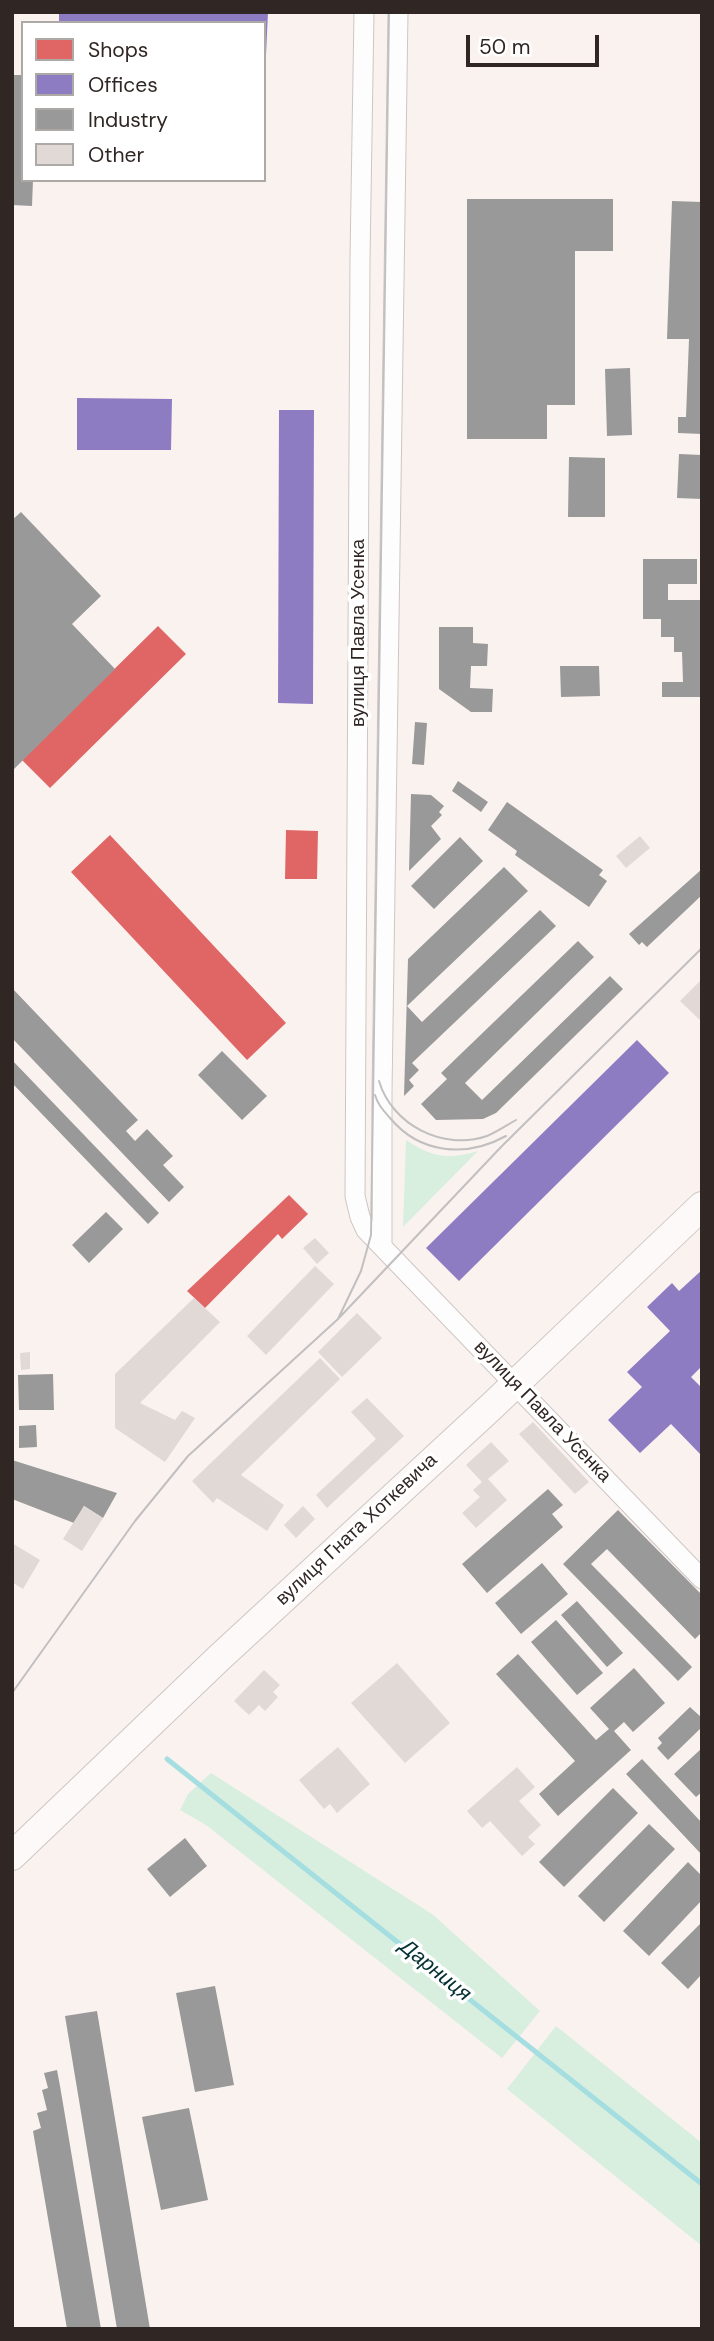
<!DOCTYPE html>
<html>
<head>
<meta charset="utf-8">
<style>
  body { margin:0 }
  #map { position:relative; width:714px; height:2341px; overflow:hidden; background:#faf2ef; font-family:"DM Sans",sans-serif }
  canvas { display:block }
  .frame { position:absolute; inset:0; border:14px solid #302724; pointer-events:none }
  .legend { position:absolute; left:21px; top:21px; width:245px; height:161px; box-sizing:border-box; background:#fff; border:2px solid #aca9a7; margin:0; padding:9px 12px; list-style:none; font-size:21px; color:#302724 }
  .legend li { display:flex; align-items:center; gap:14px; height:35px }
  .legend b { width:35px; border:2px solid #aca9a7 }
  .scale { position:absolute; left:466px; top:35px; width:133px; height:32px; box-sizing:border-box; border:4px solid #302724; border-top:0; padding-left:9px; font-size:21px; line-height:24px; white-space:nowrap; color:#302724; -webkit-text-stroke:5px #fff; paint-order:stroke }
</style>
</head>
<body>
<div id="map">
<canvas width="714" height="2341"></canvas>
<div class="frame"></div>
<ul class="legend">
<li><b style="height:19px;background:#e06666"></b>Shops</li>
<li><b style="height:19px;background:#8e7cc3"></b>Offices</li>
<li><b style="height:19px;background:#999"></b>Industry</li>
<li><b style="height:19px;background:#e1d9d6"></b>Other</li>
</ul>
<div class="scale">50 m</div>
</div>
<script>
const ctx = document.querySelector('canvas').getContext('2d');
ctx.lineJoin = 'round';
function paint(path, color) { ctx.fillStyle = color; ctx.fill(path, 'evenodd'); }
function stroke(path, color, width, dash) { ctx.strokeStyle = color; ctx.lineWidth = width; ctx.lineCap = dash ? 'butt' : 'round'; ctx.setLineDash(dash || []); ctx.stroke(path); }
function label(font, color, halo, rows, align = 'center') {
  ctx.font = font + ' "DM Sans",sans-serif'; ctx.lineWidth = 7; ctx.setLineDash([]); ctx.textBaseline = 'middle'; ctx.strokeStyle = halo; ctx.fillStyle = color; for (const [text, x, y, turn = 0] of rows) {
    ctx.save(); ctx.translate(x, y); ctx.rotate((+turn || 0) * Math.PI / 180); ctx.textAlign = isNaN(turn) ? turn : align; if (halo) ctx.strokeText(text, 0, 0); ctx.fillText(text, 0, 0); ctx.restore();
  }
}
const green = new Path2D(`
  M 406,1140 C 431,1157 448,1160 478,1151 L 403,1227 Z
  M 211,1773 L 432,1914 L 540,2011 L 502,2058 L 206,1825 L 180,1810 L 188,1794 Z
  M 556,2026 L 702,2143 L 702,2246 L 507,2089 Z`);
const shops = new Path2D(`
  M 158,626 L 186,654 L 50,788 L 22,760 Z
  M 286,830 L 318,831 L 317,879 L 285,879 Z
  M 110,835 L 286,1023 L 247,1060 L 71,872 Z
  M 289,1195 L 308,1214 L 282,1239 L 278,1234 L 205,1308 L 187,1291 Z`);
const offices = new Path2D(`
  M 59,12 L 268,12 L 266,55 L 264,55 L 264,23 L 59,23 Z
  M 77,398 L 172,399 L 171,450 L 77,450 Z
  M 279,410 L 314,410 L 313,704 L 278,703 Z
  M 637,1040 L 669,1073 L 459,1281 L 426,1248 Z
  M 702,1270 L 702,1366 L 691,1377 L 702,1388 L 702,1456 L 671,1424 L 640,1453 L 608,1420 L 642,1387 L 627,1372 L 670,1331 L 647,1307 L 672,1283 L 679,1291 Z`);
const industry = new Path2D(`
  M 12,75 L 23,75 L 23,180 L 33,180 L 32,206 L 12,205 Z
  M 467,199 L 613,199 L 613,251 L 575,251 L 575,405 L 547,405 L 547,439 L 467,439 Z
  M 672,201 L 702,202 L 702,434 L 678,433 L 678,417 L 686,417 L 689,339 L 667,339 Z
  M 630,368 L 632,435 L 607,436 L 605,369 Z
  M 679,454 L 702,455 L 702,499 L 677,498 Z
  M 569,457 L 605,458 L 605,517 L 568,517 Z
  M 21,512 L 101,596 L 72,624 L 115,669 L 12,771 L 12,520 Z
  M 643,559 L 697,559 L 697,584 L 668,584 L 668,600 L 702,600 L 702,697 L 662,697 L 662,682 L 683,682 L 682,652 L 674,652 L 674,637 L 661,637 L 661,619 L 643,619 Z
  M 439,627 L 473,627 L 473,643 L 488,644 L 487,666 L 471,666 L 470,688 L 493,689 L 492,712 L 471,712 L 439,689 Z
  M 560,666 L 599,666 L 600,696 L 561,697 Z
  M 415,722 L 427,723 L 424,765 L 412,764 Z
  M 458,781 L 488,802 L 481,812 L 452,791 Z
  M 411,794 L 431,795 L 444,806 L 439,812 L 442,815 L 431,826 L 441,839 L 409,871 Z
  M 507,802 L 603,870 L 599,875 L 607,881 L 589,907 L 515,855 L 517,851 L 488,830 Z
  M 460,837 L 483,861 L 434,909 L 411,886 Z
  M 504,867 L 528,891 L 407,1006 L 422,1022 L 540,910 L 556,926 L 412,1063 L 419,1070 L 409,1080 L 414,1086 L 404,1096 L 408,959 Z
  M 702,869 L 702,895 L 647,947 L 642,942 L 639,945 L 629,934 Z
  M 578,941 L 594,957 L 465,1083 L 482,1100 L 610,976 L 623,989 L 496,1113 L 483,1119 L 436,1120 L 421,1104 L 447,1079 L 441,1073 Z
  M 12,988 L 138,1120 L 126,1131 L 135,1141 L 147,1129 L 173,1156 L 163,1165 L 184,1187 L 169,1202 L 12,1038 Z
  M 222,1051 L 267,1096 L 242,1120 L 198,1075 Z
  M 12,1060 L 159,1213 L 148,1224 L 12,1083 Z
  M 106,1212 L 123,1229 L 89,1263 L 72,1245 Z
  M 53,1374 L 54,1410 L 19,1410 L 18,1375 Z
  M 36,1425 L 37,1447 L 19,1448 L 19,1426 Z
  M 12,1460 L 117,1493 L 103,1518 L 84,1506 L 74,1523 L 12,1499 Z
  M 548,1489 L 563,1505 L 552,1514 L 563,1527 L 487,1593 L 462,1564 Z
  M 618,1510 L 702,1595 L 702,1632 L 695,1639 L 607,1549 L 591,1564 L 692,1667 L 678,1681 L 563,1564 Z
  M 542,1563 L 568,1594 L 521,1634 L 495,1603 Z
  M 577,1601 L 623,1653 L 607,1667 L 561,1615 Z
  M 556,1620 L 603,1673 L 577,1695 L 531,1642 Z
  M 518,1654 L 596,1740 L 609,1729 L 590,1708 L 634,1668 L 665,1703 L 633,1732 L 624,1722 L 614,1731 L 631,1750 L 558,1816 L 539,1794 L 575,1761 L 496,1674 Z
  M 690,1707 L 702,1718 L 702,1727 L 668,1760 L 657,1748 L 662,1743 L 658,1738 Z
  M 702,1748 L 702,1792 L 696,1797 L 674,1774 Z
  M 642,1759 L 702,1823 L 702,1855 L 626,1774 Z
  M 613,1788 L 638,1813 L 564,1887 L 539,1862 Z
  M 649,1824 L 675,1849 L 604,1922 L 578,1896 Z
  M 185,1838 L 207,1866 L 170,1897 L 147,1869 Z
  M 688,1862 L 702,1876 L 702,1900 L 649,1956 L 623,1931 Z
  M 702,1922 L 702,1974 L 688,1989 L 661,1963 Z
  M 215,1986 L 234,2085 L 195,2092 L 176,1993 Z
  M 97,2011 L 150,2329 L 117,2329 L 65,2016 Z
  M 57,2070 L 60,2086 L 101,2329 L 67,2329 L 33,2131 L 41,2128 L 37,2113 L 47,2110 L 42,2090 L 48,2088 L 44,2073 Z
  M 189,2108 L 208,2200 L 161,2210 L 142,2117 Z`);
const stream = new Path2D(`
  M 167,1759 L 702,2184`);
const building = new Path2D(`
  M 640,836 L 650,848 L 626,868 L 616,856 Z
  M 702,979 L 702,1022 L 680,1001 Z
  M 315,1238 L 329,1253 L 317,1264 L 303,1248 Z
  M 315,1266 L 334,1284 L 266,1355 L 247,1336 Z
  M 194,1298 L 220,1322 L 140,1403 L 175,1420 L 182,1411 L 195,1418 L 165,1462 L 115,1428 L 115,1374 Z
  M 357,1313 L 382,1338 L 342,1377 L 318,1352 Z
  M 30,1352 L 30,1369 L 21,1370 L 20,1353 Z
  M 320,1358 L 340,1379 L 241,1475 L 284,1505 L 267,1531 L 217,1498 L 213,1503 L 192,1481 Z
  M 367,1398 L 404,1436 L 327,1508 L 316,1495 L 376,1439 L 351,1412 Z
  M 533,1422 L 589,1482 L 575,1494 L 519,1434 Z
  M 491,1442 L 509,1461 L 488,1479 L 507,1500 L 476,1528 L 462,1513 L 480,1497 L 473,1490 L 482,1482 L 466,1465 Z
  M 84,1506 L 103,1518 L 82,1551 L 63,1539 Z
  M 303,1506 L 315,1519 L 296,1538 L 284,1525 Z
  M 12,1543 L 40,1560 L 23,1589 L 12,1582 Z
  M 397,1663 L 450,1723 L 405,1763 L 351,1703 Z
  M 264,1670 L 280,1685 L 273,1692 L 278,1697 L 265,1711 L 259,1705 L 249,1715 L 234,1701 Z
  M 338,1747 L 370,1784 L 337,1813 L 330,1804 L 324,1809 L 299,1780 Z
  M 517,1767 L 535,1787 L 519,1801 L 541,1825 L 528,1837 L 535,1844 L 522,1856 L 490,1821 L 482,1828 L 467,1811 Z`);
const street = new Path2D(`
  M 364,12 L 360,259 L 355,1196 L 360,1217 L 366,1230 L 702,1579
  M 382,1244 L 382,1092 L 398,12`);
const secondary = new Path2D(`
  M 12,1856 L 219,1658 L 491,1407 L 702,1206`);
const tram = new Path2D(`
  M 379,1081 C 392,1125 443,1151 487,1136 C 497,1132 507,1125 516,1120
  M 375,1095 C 378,1105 383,1110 390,1118 C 420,1154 466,1158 506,1136
  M 338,1319 L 361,1271 L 371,1235 L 389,12
  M 12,1693 L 135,1521 L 188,1456 L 338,1319 L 501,1147 L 702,948`);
const streetNames = [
  ["вулиця Павла Усенка",359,633,-90],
  ["вулиця Павла Усенка",542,1412,46],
  ["вулиця Гната Хоткевича",357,1530,-43]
];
const waterNames = [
  ["Дарниця",435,1971,39]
];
paint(green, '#d8eedf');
paint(shops, '#e06666');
paint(offices, '#8e7cc3');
paint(industry, '#999');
stroke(stream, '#a5dee1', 5);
paint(building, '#e1d9d6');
stroke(street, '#cec6c3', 21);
stroke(secondary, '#cec6c3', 30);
stroke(street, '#fefdfd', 19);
stroke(secondary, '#fcf9f8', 28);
stroke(tram, '#c1bfbf', 2);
label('19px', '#302724', '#fff', streetNames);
label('italic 21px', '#053033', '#fff', waterNames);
</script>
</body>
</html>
